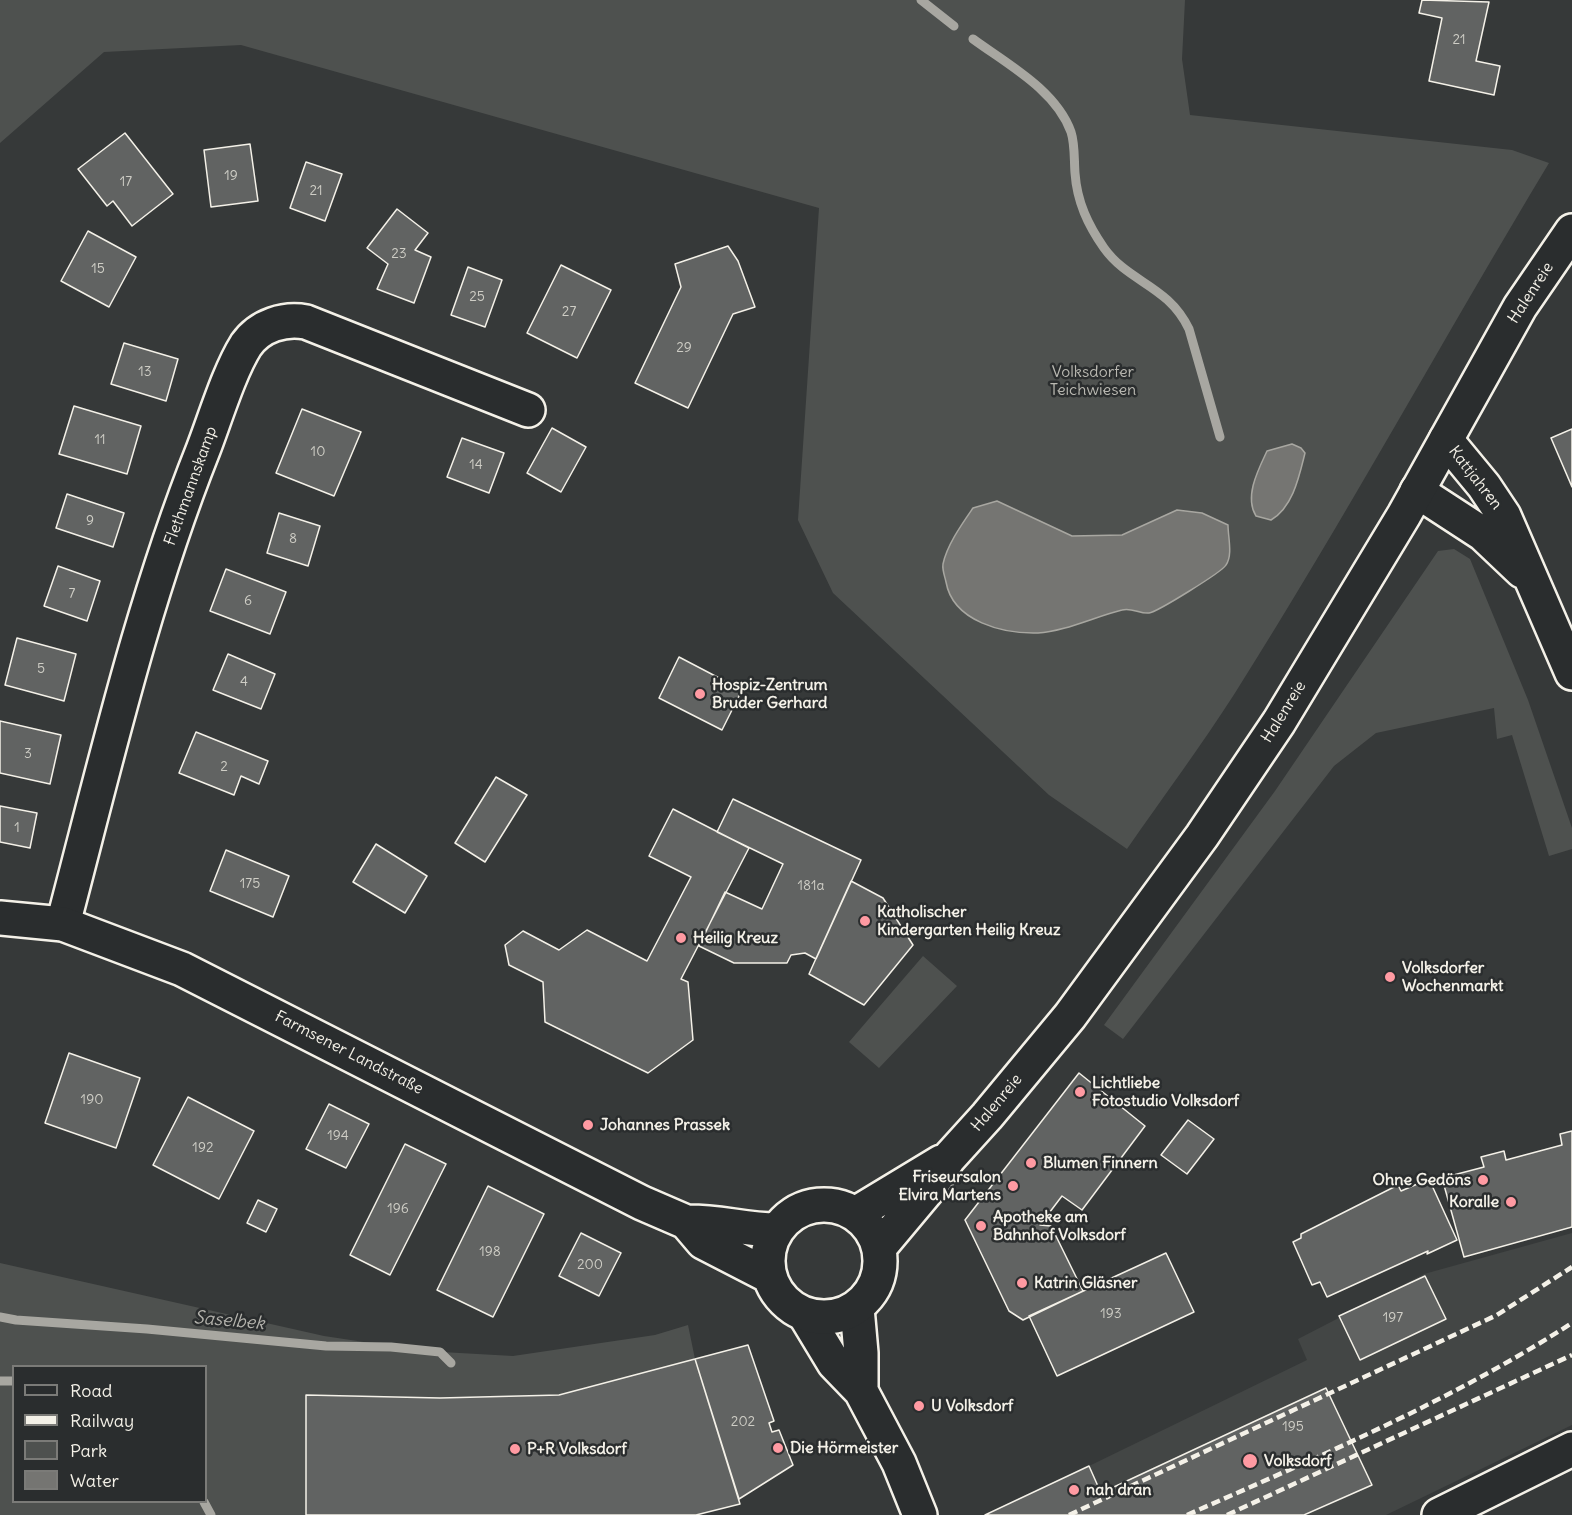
<!DOCTYPE html>
<html>
<head>
<meta charset="utf-8">
<style>
  body { margin:0 }
  #map { position:relative; width:1572px; height:1515px; overflow:hidden; background:#363939; font-family:Delius,sans-serif }
  canvas { display:block }
  .legend { position:absolute; left:12px; top:1365px; width:195px; height:138px; box-sizing:border-box; background:#2a2d2e; border:2px solid #7b7b78; margin:0; padding:8px 10px; list-style:none; font-size:18px; color:#f4f1e8 }
  .legend li { display:flex; align-items:center; gap:12px; height:30px }
  .legend b { width:30px; border:2px solid #7b7b78 }
</style>
</head>
<body>
<div id="map">
<canvas width="1572" height="1515"></canvas>
<ul class="legend">
<li><b style="height:8px;background:#2a2d2e"></b>Road</li>
<li><b style="height:8px;background:#f4f1e8"></b>Railway</li>
<li><b style="height:16px;background:#4e514f"></b>Park</li>
<li><b style="height:16px;background:#757572"></b>Water</li>
</ul>
</div>
<script>
const ctx = document.querySelector('canvas').getContext('2d');
ctx.lineJoin = 'round';
function paint(path, color) { ctx.fillStyle = color; ctx.fill(path, 'evenodd'); }
function stroke(path, color, width, dash) { ctx.strokeStyle = color; ctx.lineWidth = width; ctx.lineCap = dash ? 'butt' : 'round'; ctx.setLineDash(dash || []); ctx.stroke(path); }
function label(font, color, halo, rows, align = 'center') {
  ctx.font = font + ' Delius,sans-serif'; ctx.lineWidth = 5; ctx.setLineDash([]); ctx.textBaseline = 'middle'; ctx.strokeStyle = halo; ctx.fillStyle = color; for (const [text, x, y, turn = 0] of rows) {
    ctx.save(); ctx.translate(x, y); ctx.rotate((+turn || 0) * Math.PI / 180); ctx.textAlign = isNaN(turn) ? turn : align; if (halo) ctx.strokeText(text, 0, 0); ctx.fillText(text, 0, 0); ctx.restore();
  }
}
const built = new Path2D(`
  M 1572,1233 L 1572,1425 L 1386,1515 L 1306,1515 L 1372,1485 L 1326,1388 L 1101,1493 L 1089,1466 L 1307,1360 L 1298,1339 L 1424,1274 Z`);
const green = new Path2D(`
  M 0,0 L 1185,0 L 1182,59 L 1190,115 L 1512,150 L 1549,163 C 1443,339 1345,519 1235,693 C 1201,746 1163,797 1127,849 L 1049,795 L 833,593 L 798,520 L 819,208 L 241,45 L 104,52 L 0,143 Z
  M 1454,549 L 1470,559 L 1528,700 L 1572,828 L 1572,849 L 1549,856 L 1512,735 L 1497,739 L 1494,708 L 1376,733 L 1334,766 L 1123,1039 L 1104,1025 L 1275,791 L 1438,551 Z
  M 923,956 L 957,986 L 879,1068 L 849,1042 Z
  M 0,1263 L 324,1336 L 424,1351 L 513,1356 L 655,1335 L 688,1325 L 695,1359 L 559,1395 L 306,1515 L 0,1515 ZM 14,1366 L 206,1366 L 206,1502 L 14,1502 Z`);
const water = new Path2D(`
  M 1292,444 L 1301,448 L 1305,453 C 1299,477 1293,507 1271,520 L 1256,516 C 1244,497 1258,470 1267,451 Z
  M 997,501 L 1072,536 L 1122,535 L 1177,510 L 1202,513 L 1228,525 C 1228,537 1233,555 1226,565 C 1222,572 1157,612 1149,613 C 1140,614 1131,607 1122,610 C 1097,616 1063,632 1038,633 C 1004,634 953,622 946,582 C 945,577 942,570 943,564 C 947,545 962,524 973,508 Z`);
const stream = new Path2D(`
  M 921,0 L 954,26
  M 973,39 C 1007,64 1056,90 1071,132 C 1075,144 1074,160 1075,173 C 1077,202 1088,225 1104,248 C 1129,283 1168,285 1189,329 L 1220,437
  M 0,1317 L 16,1320 L 147,1329 L 326,1346 L 391,1347 L 440,1352 L 451,1363
  M 0,1381 L 14,1381
  M 204,1502 L 211,1515`);
const building = new Path2D(`
  M 1422,0 L 1489,2 L 1476,61 L 1500,66 L 1494,95 L 1429,81 L 1442,18 L 1419,13 Z
  M 125,133 L 173,194 L 132,226 L 113,201 L 107,206 L 78,169 Z
  M 250,144 L 258,201 L 211,207 L 204,150 Z
  M 306,162 L 342,174 L 325,221 L 290,208 Z
  M 397,209 L 428,233 L 415,250 L 431,257 L 414,303 L 377,289 L 388,264 L 367,248 Z
  M 88,231 L 136,257 L 109,307 L 61,281 Z
  M 728,246 L 738,261 L 755,307 L 733,314 L 688,408 L 635,383 L 681,287 L 675,264 Z
  M 561,265 L 611,290 L 577,358 L 527,333 Z
  M 468,267 L 502,280 L 485,327 L 451,315 Z
  M 124,343 L 178,359 L 166,401 L 111,384 Z
  M 74,406 L 141,426 L 127,474 L 59,454 Z
  M 302,409 L 361,432 L 334,496 L 276,473 Z
  M 552,428 L 586,447 L 561,492 L 527,473 Z
  M 1572,429 L 1572,487 L 1551,438 Z
  M 462,438 L 504,453 L 489,493 L 447,477 Z
  M 67,494 L 124,513 L 113,547 L 56,528 Z
  M 279,513 L 320,526 L 308,566 L 267,553 Z
  M 58,566 L 100,581 L 87,621 L 44,606 Z
  M 226,569 L 286,592 L 270,634 L 210,611 Z
  M 17,638 L 76,654 L 64,701 L 5,685 Z
  M 228,654 L 275,674 L 261,709 L 213,690 Z
  M 679,657 L 742,690 L 722,730 L 659,698 Z
  M 0,721 L 61,735 L 50,784 L 0,773 Z
  M 196,732 L 268,761 L 259,784 L 241,776 L 234,795 L 179,773 Z
  M 496,777 L 527,795 L 485,862 L 455,843 Z
  M 733,799 L 861,860 L 816,959 L 805,953 L 791,955 L 787,963 L 734,963 L 699,946 L 725,892 L 762,909 L 783,864 L 717,832 Z
  M 0,806 L 37,813 L 30,848 L 0,842 Z
  M 673,809 L 749,848 L 681,979 L 688,982 L 693,1040 L 648,1073 L 545,1022 L 543,982 L 509,965 L 505,945 L 523,931 L 559,950 L 587,930 L 647,961 L 691,877 L 649,856 Z
  M 376,844 L 427,876 L 405,913 L 353,882 Z
  M 226,850 L 289,876 L 273,917 L 210,891 Z
  M 851,881 L 883,898 L 913,945 L 864,1005 L 809,974 Z
  M 69,1053 L 140,1078 L 116,1148 L 45,1123 Z
  M 1079,1073 L 1145,1126 L 1082,1210 L 1062,1196 L 1040,1225 L 1051,1226 L 1083,1291 L 1023,1320 L 1009,1311 L 965,1220 Z
  M 188,1097 L 254,1131 L 219,1199 L 153,1165 Z
  M 329,1104 L 369,1124 L 346,1168 L 306,1149 Z
  M 1188,1120 L 1214,1139 L 1187,1174 L 1161,1155 Z
  M 1572,1131 L 1572,1227 L 1464,1257 L 1442,1178 L 1484,1167 L 1481,1157 L 1504,1151 L 1506,1160 L 1562,1145 L 1560,1134 Z
  M 405,1144 L 446,1164 L 390,1275 L 350,1255 Z
  M 1429,1179 L 1457,1240 L 1427,1254 L 1428,1251 L 1327,1297 L 1320,1282 L 1312,1285 L 1293,1242 L 1301,1238 L 1301,1234 L 1398,1185 L 1401,1191 Z
  M 488,1186 L 544,1214 L 493,1317 L 437,1290 Z
  M 258,1200 L 277,1209 L 266,1232 L 247,1223 Z
  M 581,1233 L 621,1253 L 599,1296 L 559,1276 Z
  M 1166,1253 L 1194,1312 L 1057,1376 L 1029,1316 Z
  M 1425,1276 L 1446,1319 L 1360,1360 L 1339,1316 Z
  M 748,1345 L 774,1421 L 769,1423 L 772,1432 L 779,1430 L 793,1465 L 739,1499 L 695,1359 Z
  M 695,1359 L 740,1504 L 696,1515 L 306,1515 L 306,1395 L 440,1398 L 559,1395 Z
  M 1326,1388 L 1372,1485 L 1304,1515 L 985,1515 L 1089,1466 L 1101,1493 Z`);
const minor = new Path2D(`
  M 1446,440 L 1484,486 L 1504,516 L 1572,673
  M 1417,491 L 1483,534 L 1522,571
  M 63,924 C 105,765 142,603 203,450 C 215,419 229,372 246,345 C 260,325 285,318 306,322 L 528,410
  M 857,1308 L 861,1353 L 861,1391
  M 805,1315 L 834,1363 L 861,1391 L 899,1463 L 920,1515
  M 1439,1515 L 1572,1449`);
const major = new Path2D(`
  M 0,918 L 63,924 L 182,969 L 642,1203 L 686,1222 L 703,1242 L 769,1276
  M768 1261a56 56 0 1 1 112 0a56 56 0 1 1-112 0Z
  M 855,1214 L 941,1162
  M 686,1222 C 717,1221 745,1230 776,1230
  M 879,1248 L 930,1187 L 948,1159 L 987,1116 L 1070,1016 L 1202,836 L 1279,722 L 1404,515 L 1520,307 L 1572,231`);
const rail = new Path2D(`
  M 1069,1515 L 1497,1315 L 1572,1267
  M 1187,1515 C 1318,1457 1451,1401 1572,1323
  M 1227,1515 L 1572,1355`);
const markers = [
  [700,694,6,"#ff9aa2"],
  [865,921,6,"#ff9aa2"],
  [681,938,6,"#ff9aa2"],
  [1390,977,6,"#ff9aa2"],
  [1080,1092,6,"#ff9aa2"],
  [588,1125,6,"#ff9aa2"],
  [1031,1163,6,"#ff9aa2"],
  [1483,1180,6,"#ff9aa2"],
  [1013,1186,6,"#ff9aa2"],
  [1511,1202,6,"#ff9aa2"],
  [981,1226,6,"#ff9aa2"],
  [1022,1283,6,"#ff9aa2"],
  [919,1406,6,"#ff9aa2"],
  [778,1448,6,"#ff9aa2"],
  [515,1449,6,"#ff9aa2"],
  [1250,1461,8,"#ff9aa2"],
  [1074,1490,6,"#ff9aa2"]
];
const numberNames = [
  ["21",1459,40],
  ["19",231,176],
  ["17",126,182],
  ["21",316,191],
  ["23",399,254],
  ["15",98,269],
  ["25",477,297],
  ["27",569,312],
  ["29",684,348],
  ["13",145,372],
  ["11",100,440],
  ["10",318,452],
  ["14",476,465],
  ["9",90,521],
  ["8",293,539],
  ["7",72,594],
  ["6",248,601],
  ["5",41,669],
  ["4",244,682],
  ["3",28,754],
  ["2",224,767],
  ["1",17,828],
  ["175",250,884],
  ["181a",811,886],
  ["190",92,1100],
  ["194",338,1136],
  ["192",203,1148],
  ["196",398,1209],
  ["198",490,1252],
  ["200",590,1265],
  ["193",1111,1314],
  ["197",1393,1318],
  ["202",743,1422],
  ["195",1293,1427]
];
const streetNames = [
  ["Halenreie",1531,293,-57],
  ["Kattjahren",1475,478,52],
  ["Flethmannskamp",191,486,-70],
  ["Halenreie",1284,712,-58],
  ["Farmsener Landstraße",349,1053,27],
  ["Halenreie",997,1103,-50]
];
const parkNames = [
  ["Volksdorfer",1093,372],
  ["Teichwiesen",1093,390]
];
const poiNames = [
  ["Hospiz-Zentrum",712,685],
  ["Bruder Gerhard",712,703],
  ["Katholischer",877,912],
  ["Kindergarten Heilig Kreuz",877,930],
  ["Heilig Kreuz",693,938],
  ["Volksdorfer",1402,968],
  ["Wochenmarkt",1402,986],
  ["Lichtliebe",1092,1083],
  ["Fotostudio Volksdorf",1092,1101],
  ["Johannes Prassek",600,1125],
  ["Blumen Finnern",1043,1163],
  ["Friseursalon",1001,1177,"right"],
  ["Elvira Martens",1001,1195,"right"],
  ["Ohne Gedöns",1471,1180,"right"],
  ["Koralle",1499,1202,"right"],
  ["Apotheke am",993,1217],
  ["Bahnhof Volksdorf",993,1235],
  ["Katrin Gläsner",1034,1283],
  ["U Volksdorf",931,1406],
  ["Die Hörmeister",790,1448],
  ["P+R Volksdorf",527,1449],
  ["Volksdorf",1264,1461],
  ["nah dran",1086,1490]
];
const waterNames = [
  ["Saselbek",229,1321,5]
];
paint(built, '#434645');
paint(green, '#4e514f');
paint(water, '#757572');
stroke(water, '#a8a7a1', 1.5);
stroke(stream, '#a8a7a1', 9);
paint(building, '#616362');
stroke(building, '#f4f1e8', 1.5);
stroke(minor, '#f4f1e8', 38);
stroke(major, '#f4f1e8', 38);
stroke(minor, '#2a2d2e', 33);
stroke(major, '#2a2d2e', 33);
stroke(rail, '#f4f1e8', 4.5, [9, 4.5]);
for (const [x, y, r, color] of markers) { const dot = new Path2D(); dot.arc(x, y, r, 0, 2 * Math.PI); ctx.fillStyle = color; ctx.fill(dot); stroke(dot, '#2a2d2e', 2); }
label('14px', '#cfcec6', null, numberNames);
label('16px', '#f4f1e8', '#2a2d2e', streetNames);
label('16px', '#bab9b2', '#2a2d2e', parkNames);
label('bold 16px', '#f4f1e8', '#2a2d2e', poiNames, 'left');
label('italic 18px', '#b4b3ad', '#2a2d2e', waterNames);
</script>
</body>
</html>
